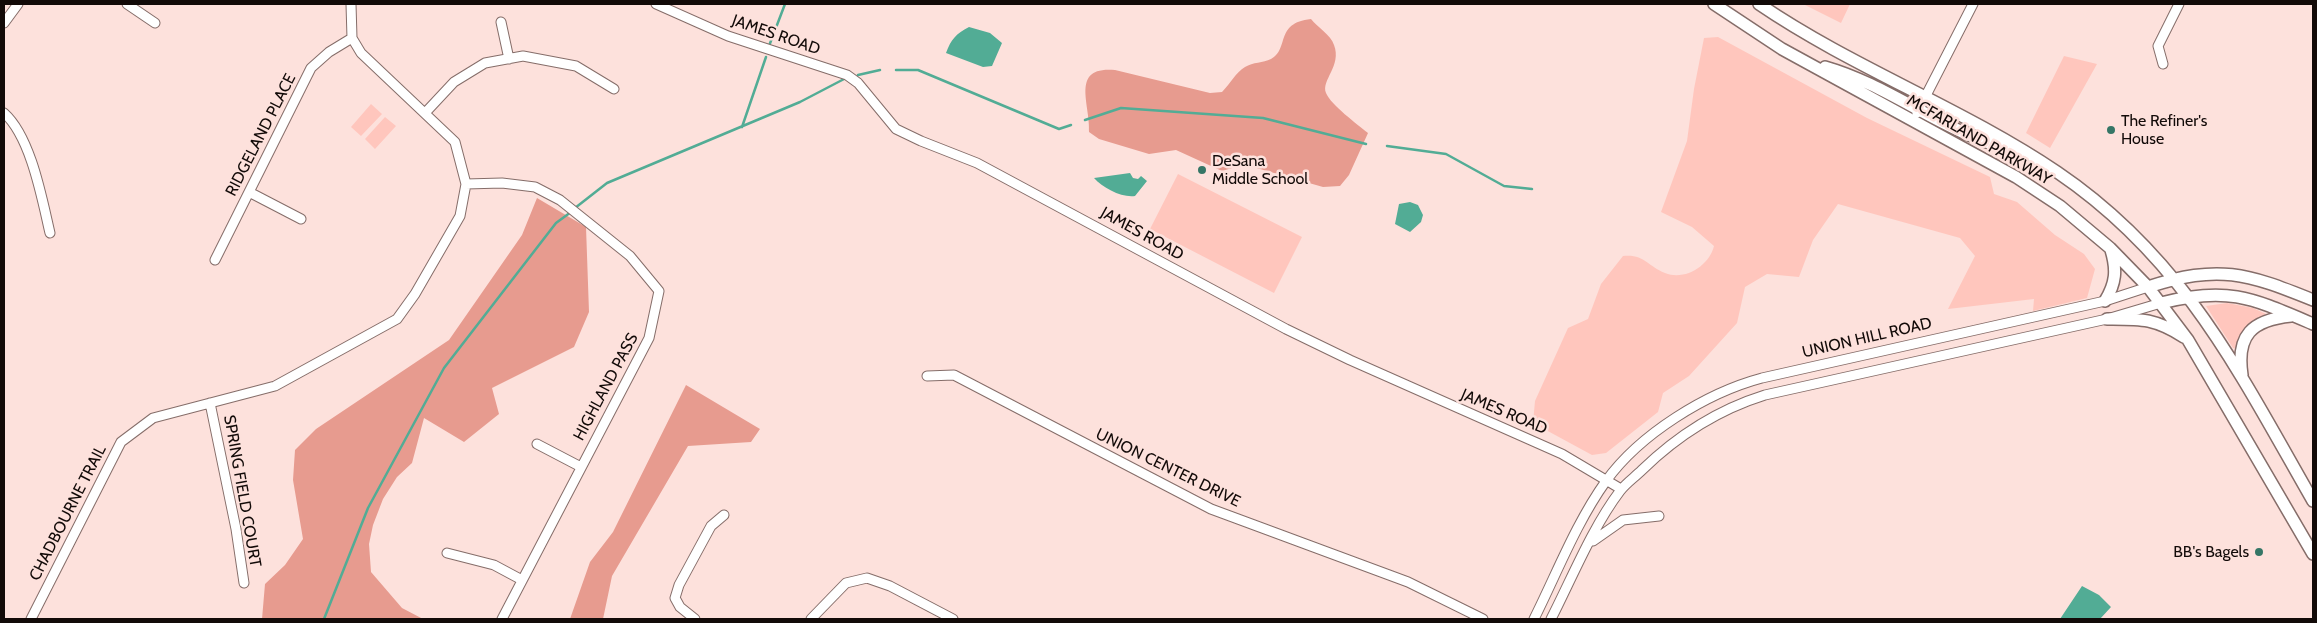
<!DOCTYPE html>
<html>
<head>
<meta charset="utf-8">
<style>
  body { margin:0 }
  #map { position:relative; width:2317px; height:623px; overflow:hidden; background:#fde1dc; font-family:Cabin,sans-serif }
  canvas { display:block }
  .frame { position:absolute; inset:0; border:5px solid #120a08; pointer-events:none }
</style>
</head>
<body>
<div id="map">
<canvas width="2317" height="623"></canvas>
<div class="frame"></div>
</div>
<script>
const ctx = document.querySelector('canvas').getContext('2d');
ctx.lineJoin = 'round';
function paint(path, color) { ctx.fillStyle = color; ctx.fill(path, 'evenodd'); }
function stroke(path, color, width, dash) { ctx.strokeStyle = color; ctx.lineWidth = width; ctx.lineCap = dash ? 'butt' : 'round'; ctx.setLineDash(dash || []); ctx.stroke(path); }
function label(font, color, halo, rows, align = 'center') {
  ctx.font = font + ' Cabin,sans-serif'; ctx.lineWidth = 5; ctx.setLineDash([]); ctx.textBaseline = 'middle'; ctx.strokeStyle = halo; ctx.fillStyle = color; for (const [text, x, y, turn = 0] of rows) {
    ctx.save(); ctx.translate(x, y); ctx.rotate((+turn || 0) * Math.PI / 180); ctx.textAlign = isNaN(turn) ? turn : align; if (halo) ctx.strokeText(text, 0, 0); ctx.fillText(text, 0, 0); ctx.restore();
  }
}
const green = new Path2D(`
  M 1803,4 L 1850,4 L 1841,23 Z
  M 1718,37 L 1867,118 L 1990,177 L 1994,194 L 2017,202 L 2055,235 L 2084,254 L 2095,269 L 2087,298 L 2033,311 L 2034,299 L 1948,309 L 1975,256 L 1960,238 L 1838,204 L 1813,240 L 1799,277 L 1767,274 L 1745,287 L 1737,323 L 1689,376 L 1663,393 L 1658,412 L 1606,453 L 1592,455 L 1533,423 L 1535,401 L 1568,328 L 1588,319 L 1601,284 L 1623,256 C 1645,254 1647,266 1665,273 C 1685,281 1709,266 1714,246 L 1692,227 L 1661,212 L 1687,141 L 1694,89 L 1704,38 Z
  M 2064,56 L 2097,64 L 2050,148 L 2026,133 Z
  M 371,104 L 382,114 L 361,136 L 351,127 Z
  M 385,117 L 396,126 L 375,149 L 365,139 Z
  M 1178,174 L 1302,237 L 1274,293 L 1150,229 Z
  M 2227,303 L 2253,308 L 2266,314 L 2253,322 L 2236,349 L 2233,348 L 2206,306 Z`);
const forest = new Path2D(`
  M 1311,19 C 1317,27 1331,35 1334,45 C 1342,66 1321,80 1326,93 C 1331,105 1357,124 1368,133 L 1349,175 L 1340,186 L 1323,187 L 1239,163 L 1232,168 L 1222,171 L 1176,150 L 1149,154 L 1099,139 L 1089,132 C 1091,105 1069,66 1115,70 L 1210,93 L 1222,92 C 1230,84 1236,72 1245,67 C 1253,62 1263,63 1271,59 C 1290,49 1274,23 1311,19 Z
  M 537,198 L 586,227 L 589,312 L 574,347 L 492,388 L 499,414 L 464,442 L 424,418 L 412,463 L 397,477 L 383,499 L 373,525 L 369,544 L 371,572 L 402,608 L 423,619 L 262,619 L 265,584 L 285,565 L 303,539 L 293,480 L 295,450 L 316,429 L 449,340 L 522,235 Z
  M 686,385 L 760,429 L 751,442 L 688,446 L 612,576 L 603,619 L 570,619 L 590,562 L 613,532 Z`);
const water = new Path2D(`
  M 969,27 L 990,33 L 1002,43 L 992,66 L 983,67 L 946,53 C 951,39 956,34 969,27 Z
  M 1130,173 L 1133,178 L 1138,179 L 1141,176 L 1147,181 L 1135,196 C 1122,198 1103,188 1094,178 Z
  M 1410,202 L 1418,205 L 1423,215 L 1421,222 L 1410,232 L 1395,224 L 1399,204 Z
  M 2082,586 L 2099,595 L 2111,607 L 2100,619 L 2060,619 Z`);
const stream = new Path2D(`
  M 769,46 L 785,4
  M 896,70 L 918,70 L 1059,129 L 1071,125
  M 858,75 L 880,70
  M 1085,120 L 1121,108 L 1263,118 L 1366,144
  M 742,127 L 766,57
  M 1387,146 L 1446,154 L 1504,186 L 1532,189
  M 575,208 L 607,183 L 800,102 L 846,78
  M 324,619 L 368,508 L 444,368 L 556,223 L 571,212`);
const minor = new Path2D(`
  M 127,4 L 155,23
  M 656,4 L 728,36 L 847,75 L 858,83 L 896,129 L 921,141 L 977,163 L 1286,329 L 1350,360 L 1562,454 L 1621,489
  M 501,22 L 509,59
  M 4,23 L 18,4
  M 2163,64 L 2158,46 L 2179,4
  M 4,113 C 31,137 42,199 50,233
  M 425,113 L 454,82 L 485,63 L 523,56 L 576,66 L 614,89
  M 1917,113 L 1973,4
  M 466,184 L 502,183 L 535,187 L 560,200 L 630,256 L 659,291 L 649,338 L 502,619
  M 249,192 L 301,219
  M 215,260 L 311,68 L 329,52 L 352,38
  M 927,376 L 954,375 L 1211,509 L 1408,582 L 1483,619
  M 210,403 L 236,529 L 244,583
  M 537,444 L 581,467
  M 1593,541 L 1623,520 L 1659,516
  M 447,553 L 494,565 L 522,580
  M 31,619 L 121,442 L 153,418 L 275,386 L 397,319 L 415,294 L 460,216 L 466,184 L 455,142 L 361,53 L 352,38 L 351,4
  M 695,619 L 680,607 L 675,598 L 679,585 L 711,526 L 724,515
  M 811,619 L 846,583 L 867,578 L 890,586 L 953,619
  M 1534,619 C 1557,573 1576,523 1606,481 C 1640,434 1706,393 1762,378 L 2105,301 L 2148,287
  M 1551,619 C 1572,578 1592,528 1620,491 C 1626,483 1635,477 1642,470 C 1678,435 1717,410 1765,395 L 2107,319 L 2161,303`);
const major = new Path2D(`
  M 1714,4 L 1782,49 L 2016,177 L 2060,206 L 2110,248 L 2148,287 L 2188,340 L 2313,554
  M 1759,4 C 1853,68 1962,108 2057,172 C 2184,258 2239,372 2313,501
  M 1825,67 C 1892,86 1946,135 2014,150
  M 2148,287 C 2219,264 2246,273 2313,300
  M 2105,301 C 2116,283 2117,270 2111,250
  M 2161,303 C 2228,286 2252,298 2313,324
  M 2107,319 C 2141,319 2154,318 2184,337
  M 2242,375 C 2236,335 2252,320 2291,316`);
const markers = [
  [2111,130,5,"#357666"],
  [1202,170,5,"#357666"],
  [2259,552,5,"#357666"]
];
const streetNames = [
  ["JAMES ROAD",776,35,19],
  ["RIDGELAND PLACE",261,135,-63],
  ["MCFARLAND PARKWAY",1979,140,30],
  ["JAMES ROAD",1142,234,29],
  ["UNION HILL ROAD",1867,338,-13],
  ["HIGHLAND PASS",606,387,-62],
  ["JAMES ROAD",1504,412,23],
  ["UNION CENTER DRIVE",1168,468,26],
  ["SPRING FIELD COURT",242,491,80],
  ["CHADBOURNE TRAIL",68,513,-63]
];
const poiNames = [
  ["The Refiner's",2121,121],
  ["House",2121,139],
  ["DeSana",1212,161],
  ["Middle School",1212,179],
  ["BB's Bagels",2249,552,"right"]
];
paint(green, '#ffc6bd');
paint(forest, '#e79b8f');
paint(water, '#52ac95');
stroke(stream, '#52ac95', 2.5);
stroke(minor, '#856d69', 11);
stroke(major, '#856d69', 14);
stroke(minor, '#fff', 9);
stroke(major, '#fff', 11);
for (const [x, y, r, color] of markers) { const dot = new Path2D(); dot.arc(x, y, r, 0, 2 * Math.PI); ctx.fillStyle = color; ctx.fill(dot); stroke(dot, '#fde1dc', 2); }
label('16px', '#120a08', '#fde1dc', streetNames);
label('16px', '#120a08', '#fde1dc', poiNames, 'left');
</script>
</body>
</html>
